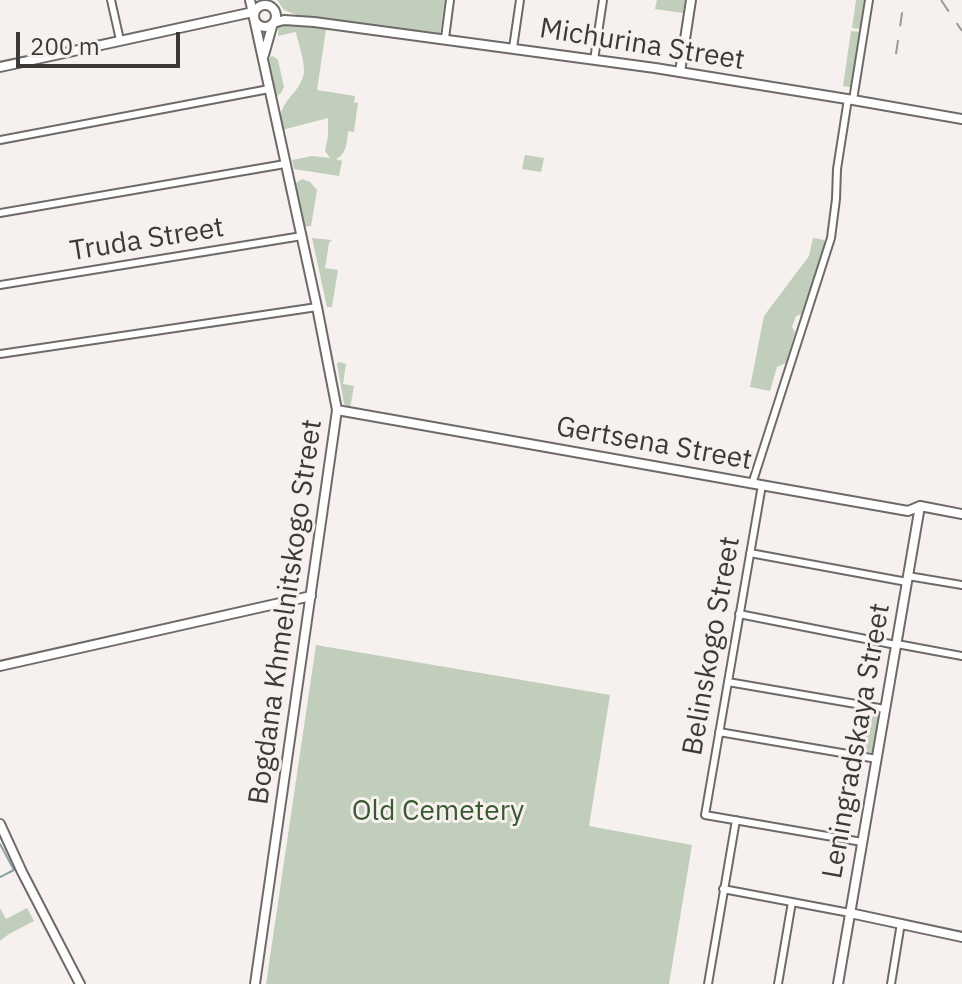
<!DOCTYPE html>
<html>
<head>
<meta charset="utf-8">
<style>
  body { margin:0 }
  #map { position:relative; width:962px; height:984px; overflow:hidden; background:#f6f1ee; font-family:"IBM Plex Sans",sans-serif }
  canvas { display:block }
  .scale { position:absolute; left:16px; top:32px; width:164px; height:36px; box-sizing:border-box; border:4px solid #3c3a39; border-top:0; padding-left:10px; font-size:24px; line-height:28px; white-space:nowrap; color:#3c3a39; -webkit-text-stroke:6px #f6f1ee; paint-order:stroke }
</style>
</head>
<body>
<div id="map">
<canvas width="962" height="984"></canvas>
<div class="scale">200 m</div>
</div>
<script>
const ctx = document.querySelector('canvas').getContext('2d');
ctx.lineJoin = 'round';
function paint(path, color) { ctx.fillStyle = color; ctx.fill(path, 'evenodd'); }
function stroke(path, color, width, dash) { ctx.strokeStyle = color; ctx.lineWidth = width; ctx.lineCap = dash ? 'butt' : 'round'; ctx.setLineDash(dash || []); ctx.stroke(path); }
function label(font, color, halo, rows, align = 'center') {
  ctx.font = font + ' "IBM Plex Sans",sans-serif'; ctx.lineWidth = 6; ctx.setLineDash([]); ctx.textBaseline = 'middle'; ctx.strokeStyle = halo; ctx.fillStyle = color; for (const [text, x, y, turn = 0] of rows) {
    ctx.save(); ctx.translate(x, y); ctx.rotate((+turn || 0) * Math.PI / 180); ctx.textAlign = isNaN(turn) ? turn : align; if (halo) ctx.strokeText(text, 0, 0); ctx.fillText(text, 0, 0); ctx.restore();
  }
}
const green = new Path2D(`
  M 277,0 L 445,0 L 440,34 L 297,15 L 284,10 Z
  M 657,0 L 685,0 L 683,13 L 655,9 Z
  M 856,0 L 866,0 L 861,29 L 852,28 Z
  M 285,25 L 326,29 L 317,90 L 355,96 L 354,102 L 358,103 L 354,132 L 348,131 C 347,142 347,154 336,159 L 342,161 L 339,176 L 294,169 L 292,160 L 312,156 L 330,158 L 325,151 L 328,136 L 328,118 L 282,130 C 275,102 295,99 303,77 C 307,67 298,43 296,32 L 278,36 L 278,27 Z
  M 851,31 L 861,32 L 853,85 L 850,87 L 843,86 Z
  M 273,56 L 278,60 L 284,87 L 281,93 L 277,96 L 275,95 L 269,60 L 270,57 Z
  M 525,155 L 544,158 L 541,172 L 522,169 Z
  M 302,179 L 310,182 L 317,190 L 311,226 L 302,227 L 293,188 L 297,182 Z
  M 312,238 L 332,240 L 329,243 L 325,268 L 338,270 L 332,307 L 327,307 Z
  M 813,238 L 824,240 L 826,243 L 802,314 L 796,316 L 792,327 L 795,332 L 786,363 L 777,367 L 770,391 L 750,387 L 764,316 L 809,256 Z
  M 339,362 L 346,364 L 343,384 L 354,386 L 350,408 L 344,404 L 337,364 Z
  M 316,645 L 610,695 L 589,826 L 692,845 L 669,984 L 266,984 Z
  M 863,713 L 881,716 L 875,753 L 857,750 Z
  M 0,908 L 6,919 L 27,908 L 34,921 L 9,934 L 0,941 Z`);
const stream = new Path2D(`
  M 0,844 L 14,870 L 0,877`);
const street = new Path2D(`
  M 111,0 L 120,40
  M 445,38 L 450,0
  M 513,48 L 520,0
  M 594,60 L 603,0
  M 853,100 L 869,0
  M 0,140 L 269,89
  M 0,213 L 285,164
  M 0,285 L 302,236
  M 0,354 L 317,307
  M 752,484 L 831,238 L 836,199 L 837,169 L 848,99
  M 762,485 L 705,815 L 862,842
  M 750,553 L 907,582
  M 908,576 L 962,585
  M 739,614 L 896,645
  M 897,644 L 962,656
  M 728,682 L 885,709
  M 719,732 L 877,759
  M 723,889 L 850,913
  M 708,984 L 736,820
  M 778,984 L 792,902
  M 891,984 L 901,923`);
const secondary = new Path2D(`
  M 250,0 L 317,307 L 337,410 L 255,984
  M254 16a11 11 0 1 1 22 0a11 11 0 1 1-22 0Z
  M 264,55 L 273,23 L 284,20 L 314,22 L 655,68 L 853,100 L 962,119
  M 0,67 L 253,12
  M 680,72 L 691,0
  M 337,410 L 908,511 L 920,506 L 962,514
  M 0,666 L 311,596
  M 0,824 L 22,872 L 80,984
  M 850,913 L 962,937
  M 838,984 L 920,506`);
const rail = new Path2D(`
  M 941,0 L 962,31
  M 896,54 L 904,0`);
const streetNames = [
  ["Michurina Street",642,45,9],
  ["Truda Street",147,240,-9],
  ["Gertsena Street",654,444,10],
  ["Bogdana Khmelnitskogo Street",286,612,-82],
  ["Belinskogo Street",712,646,-80],
  ["Leningradskaya Street",857,741,-80]
];
const parkNames = [
  ["Old Cemetery",438,812]
];
paint(green, '#c0cebb');
stroke(stream, '#86a4a7', 2);
stroke(street, '#6e6a67', 10);
stroke(secondary, '#6e6a67', 12);
stroke(street, '#fff', 6);
stroke(secondary, '#fff', 8);
stroke(rail, '#9c9997', 2, [14, 14]);
label('28px', '#3c3a39', '#f6f1ee', streetNames);
label('28px', '#395930', '#f6f1ee', parkNames);
</script>
</body>
</html>
